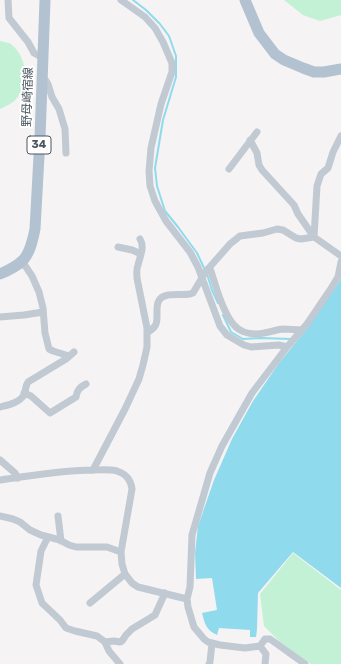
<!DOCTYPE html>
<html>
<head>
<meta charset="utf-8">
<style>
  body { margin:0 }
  canvas { display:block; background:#f5f3f3 }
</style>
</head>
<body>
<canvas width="341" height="664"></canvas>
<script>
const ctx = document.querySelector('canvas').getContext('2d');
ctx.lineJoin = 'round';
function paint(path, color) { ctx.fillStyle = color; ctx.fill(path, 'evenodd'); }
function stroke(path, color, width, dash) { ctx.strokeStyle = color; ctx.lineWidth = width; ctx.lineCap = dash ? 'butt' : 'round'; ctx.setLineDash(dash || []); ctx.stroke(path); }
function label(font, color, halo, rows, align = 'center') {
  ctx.font = font + ' Rubik,"Noto Sans JP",sans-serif'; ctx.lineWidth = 4; ctx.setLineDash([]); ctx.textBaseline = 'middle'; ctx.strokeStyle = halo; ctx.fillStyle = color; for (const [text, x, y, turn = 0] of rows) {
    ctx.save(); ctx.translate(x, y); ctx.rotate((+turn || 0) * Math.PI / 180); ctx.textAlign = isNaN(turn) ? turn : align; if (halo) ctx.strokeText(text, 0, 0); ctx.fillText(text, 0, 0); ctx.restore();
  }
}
const green = new Path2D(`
  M 284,0 L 341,0 L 341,15 L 320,21 L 303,15 Z
  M 0,41 C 3,42 6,42 9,43 C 20,49 27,67 25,79 C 24,85 20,95 16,99 C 12,104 6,106 0,109 Z
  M 293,553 L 341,590 L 341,664 L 311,664 L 300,657 L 280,642 L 264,626 L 260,594 Z`);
const water = new Path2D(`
  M 341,279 L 341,588 L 293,552 L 258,593 L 257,629 L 256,637 L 250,637 L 250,630 L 219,628 L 217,635 C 206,630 205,624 202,613 L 217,610 L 212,578 L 196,579 L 195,553 L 198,526 L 214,480 L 232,439 L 253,401 L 279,363 L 305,331 Z`);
const stream = new Path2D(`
  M 133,0 L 146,10 L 160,24 L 169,36 L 176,56 L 176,77 L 163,120 L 155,168 L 157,186 L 165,211 L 178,227 L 197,253 L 205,270
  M 207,274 L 212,290 L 218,303
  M 223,315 L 231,332 L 243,339 L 260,338 L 291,339`);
const minor = new Path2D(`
  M 8,0 L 9,18 L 28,42 L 34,53 L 43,58
  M 121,0 L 145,17 L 155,28 L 163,42 L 172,63 L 172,72 L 161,104 L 151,148 L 149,171 L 150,186 L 155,201 L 166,221 L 190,252 L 198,267 L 220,326 L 227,335 L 244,345 L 251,347 L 279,345 L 287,347
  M 43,76 L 48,84 L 52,97 L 59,109 L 65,129 L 66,153
  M 341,136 L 333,152 L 328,168 L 321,174 L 317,186 L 314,237 L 341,256
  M 229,169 L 257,132
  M 118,247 L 132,250 L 141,254
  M 22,261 L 32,276 L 39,292 L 43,308 L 45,333 L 49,349 L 53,351 L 69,356
  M 210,268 C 215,284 223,313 234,325 C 239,331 248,334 256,334 C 265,334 274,330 283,329 C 289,329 296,330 302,330
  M 0,317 L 24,315 L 43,312
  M 147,332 C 150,331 153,329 155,326 C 161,318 150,298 168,295 C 175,294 183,295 190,294 L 193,293 L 203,276 L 208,269 L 230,244 L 240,236 L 263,233 L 277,229 L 283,230 L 296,238 L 301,239 L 314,237 L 298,214 L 294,205 L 262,170 L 259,165 L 257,153 L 250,140
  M 24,393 L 31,396 L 50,413 L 76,397 C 77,390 80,387 86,384
  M 0,407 C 8,405 19,403 24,395 C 26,391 25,386 28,382 L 66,359 L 74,352
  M 0,460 L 15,473 L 18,478
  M 93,470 L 125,409 L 139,379 L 143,365 L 147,347 L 147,328 L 137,278 C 137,274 136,269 138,265 C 140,256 145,247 140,239
  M 0,480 C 30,476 62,470 93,470 C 101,470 109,469 117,471 C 126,474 131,480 132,489 L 121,552 L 122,564 L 125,574 L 132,583 L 138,587 L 187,599
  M 0,516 L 13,519 L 20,522 L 30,530 L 41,535 L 60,540 L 69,545 L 76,547 L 107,547 L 121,552
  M 58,516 L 61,541
  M 48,537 L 41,551 L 36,585 L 42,603 L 60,620 L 66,628 L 75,631 L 97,636 L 105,642 L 109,651 L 120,664
  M 90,603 L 125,574
  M 105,642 L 114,641 L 120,642 L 122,641 L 126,635 L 132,629 L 155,615 L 165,593
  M 260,646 L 266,654 L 265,664
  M 209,664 L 210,662 L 212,643
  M 305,664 L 270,639 L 265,639 L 260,646 L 245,648 L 220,645 L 208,642 L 204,639 L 194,627 L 188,607 L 187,599 L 190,587 L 192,535 L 210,473 L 222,446 L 252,393 L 287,347 L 307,324 L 330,290 L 338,277 L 341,262`);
const primary = new Path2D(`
  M 245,0 L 259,33 L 275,54 L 284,60 L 303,68 L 314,72 L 324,72 L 341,69
  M 0,274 C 7,271 16,267 22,261 C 30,254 33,239 35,229 L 40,138 L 45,0`);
const shields = [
  [39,145,24]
];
const shieldNames = [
  ["34",39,145]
];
const streetNames = [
  ["野母崎宿線",28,97,-88]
];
paint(green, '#c3f1d5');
paint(water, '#90daee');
stroke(stream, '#90daee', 2);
stroke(minor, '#c1cad2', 7);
stroke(primary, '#b3c2d1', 11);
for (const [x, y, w] of shields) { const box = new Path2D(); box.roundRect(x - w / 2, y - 9, w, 18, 3); ctx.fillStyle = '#fff'; ctx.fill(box); stroke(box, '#4a5661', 1); }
label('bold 11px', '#4a5661', null, shieldNames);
label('12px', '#4a5661', '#fff', streetNames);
</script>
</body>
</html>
